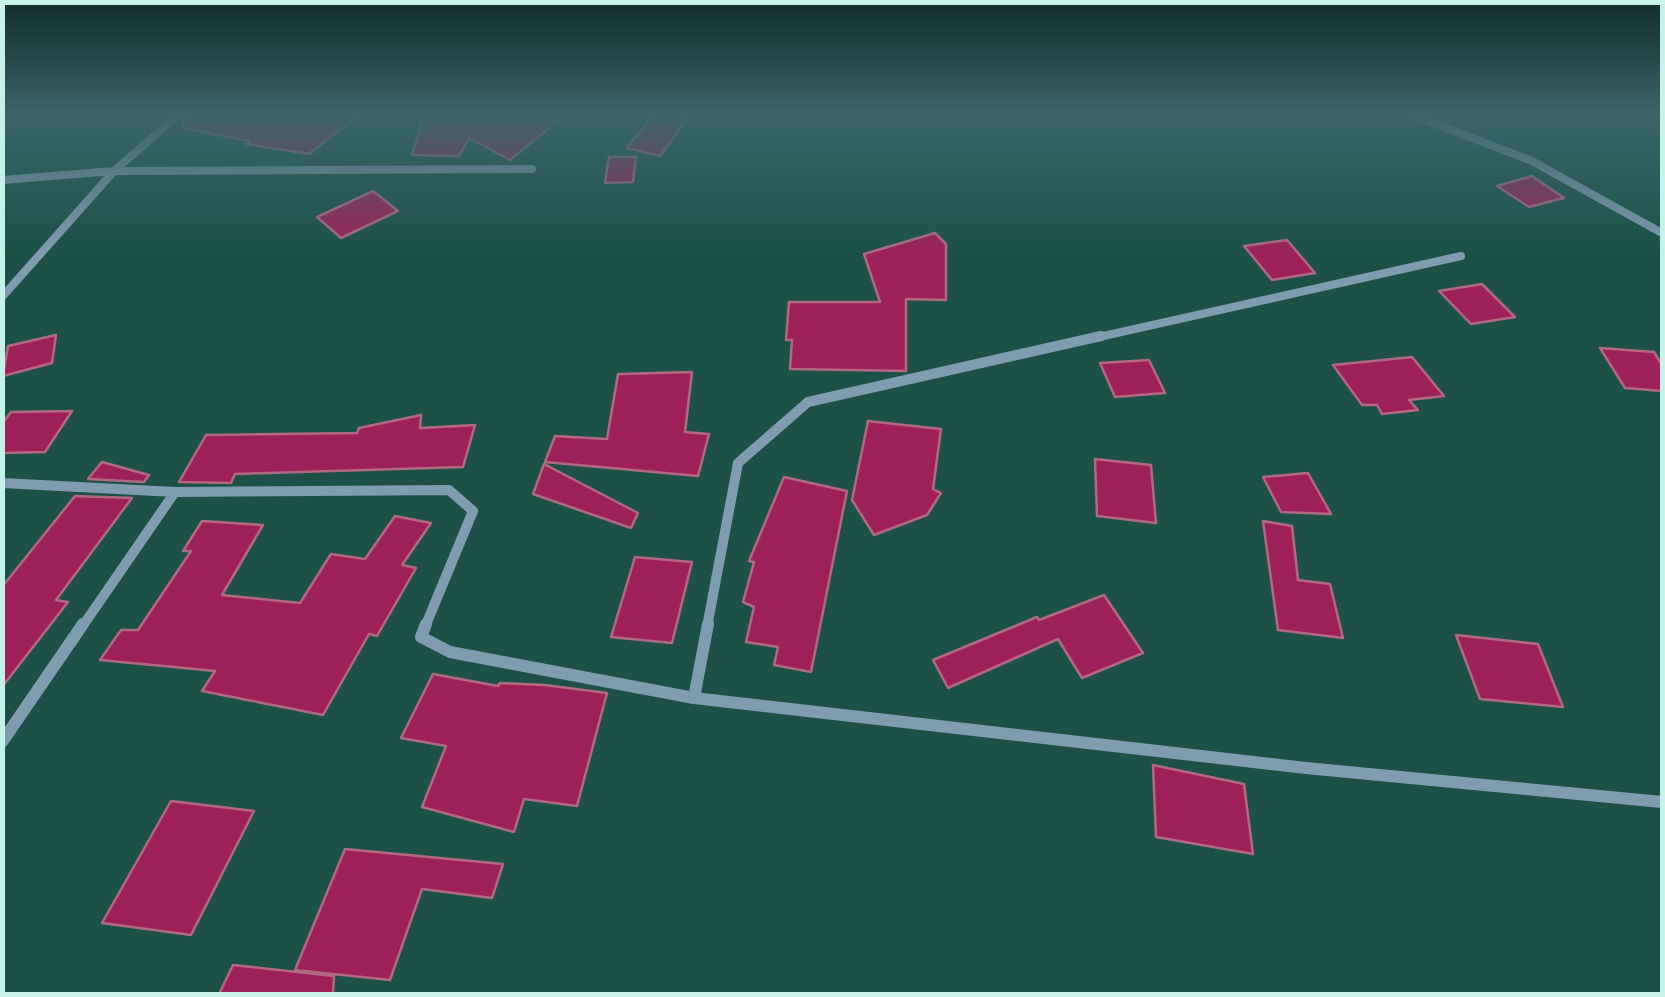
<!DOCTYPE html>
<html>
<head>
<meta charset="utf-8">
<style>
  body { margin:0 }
  #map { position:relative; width:1665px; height:997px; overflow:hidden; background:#1d5148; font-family:"Open Sans",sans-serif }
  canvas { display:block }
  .frame { position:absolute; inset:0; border:5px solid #c6f3e9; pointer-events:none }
</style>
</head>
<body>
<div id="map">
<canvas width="1665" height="997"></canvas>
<div class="frame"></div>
</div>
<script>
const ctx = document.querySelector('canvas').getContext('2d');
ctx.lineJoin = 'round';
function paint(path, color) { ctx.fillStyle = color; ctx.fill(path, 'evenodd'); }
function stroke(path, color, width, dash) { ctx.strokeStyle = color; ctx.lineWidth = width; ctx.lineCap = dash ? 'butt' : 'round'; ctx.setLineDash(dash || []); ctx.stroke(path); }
const building = new Path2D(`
  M 185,115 L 358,115 L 309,154 L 247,144 L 250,141 L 183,128 Z
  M 424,115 L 565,115 L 510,160 L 469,138 L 459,156 L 412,155 Z
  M 653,115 L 690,115 L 660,156 L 627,148 Z
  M 609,157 L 636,157 L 633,182 L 605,183 Z
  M 1532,176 L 1564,198 L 1529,207 L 1497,186 Z
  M 373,191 L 398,211 L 341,238 L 317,217 Z
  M 935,233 L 946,244 L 946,300 L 906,299 L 906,371 L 790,369 L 792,340 L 786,340 L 789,302 L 880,302 L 864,254 Z
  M 1287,240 L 1315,273 L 1272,280 L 1244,246 Z
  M 1482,284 L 1515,317 L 1471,324 L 1439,291 Z
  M 56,335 L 52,363 L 3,376 L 8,346 Z
  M 1600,348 L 1654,352 L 1662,365 L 1662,391 L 1625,388 Z
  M 1412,357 L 1444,396 L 1409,400 L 1418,410 L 1382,414 L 1377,405 L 1362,405 L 1333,365 Z
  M 1149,360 L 1165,393 L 1115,397 L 1100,363 Z
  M 692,372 L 685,432 L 709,434 L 698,476 L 545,462 L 555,436 L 607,439 L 618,374 Z
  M 72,411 L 45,452 L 2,453 L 2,424 L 11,412 Z
  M 421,415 L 420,428 L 475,425 L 463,467 L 235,474 L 231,483 L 179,482 L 206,435 L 357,433 L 359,428 Z
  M 868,421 L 941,429 L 933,489 L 941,493 L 927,515 L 874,535 L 852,500 Z
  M 1095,459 L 1151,465 L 1156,523 L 1097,516 Z
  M 102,462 L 149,475 L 144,482 L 88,479 Z
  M 544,464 L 638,513 L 631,528 L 533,494 Z
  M 1308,473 L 1331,514 L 1281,512 L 1263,477 Z
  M 784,477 L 847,491 L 811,672 L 774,665 L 778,647 L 746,642 L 754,607 L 743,602 L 754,562 L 749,561 Z
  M 75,496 L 132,498 L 56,600 L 68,602 L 2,687 L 2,587 Z
  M 395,516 L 431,523 L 402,565 L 416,568 L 377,636 L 369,634 L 323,715 L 202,691 L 215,671 L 100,660 L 121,630 L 138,630 L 191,551 L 183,551 L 202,521 L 263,525 L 222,595 L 300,603 L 331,554 L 365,559 Z
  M 1263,521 L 1292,526 L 1298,580 L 1330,584 L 1343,638 L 1278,630 Z
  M 635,557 L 692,562 L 672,643 L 611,637 Z
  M 1104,595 L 1143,653 L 1082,678 L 1058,639 L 948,688 L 933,660 L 1037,617 L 1039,620 Z
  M 1456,635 L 1538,644 L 1563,707 L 1480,699 Z
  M 433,674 L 498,686 L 500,683 L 545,685 L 607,693 L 577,806 L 524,799 L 514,832 L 422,807 L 446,746 L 401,738 Z
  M 1153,765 L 1244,784 L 1253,854 L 1156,837 Z
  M 171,801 L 254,811 L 191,935 L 102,923 Z
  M 345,849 L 503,864 L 492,898 L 422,889 L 390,980 L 295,970 Z
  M 233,965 L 334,976 L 333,994 L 219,994 Z`);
const minorFar2 = new Path2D(`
  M 1413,115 L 1532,161 L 1662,233
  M 2,180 L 114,171 L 532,169
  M 2,297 L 114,171 L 178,115
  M 1090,339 L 1461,256`);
const minorFar1 = new Path2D(`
  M 2,483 L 175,492 L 449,490 L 473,511 L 425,627
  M 82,627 L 175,492
  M 707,627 L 738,463 L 808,402 L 1101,336`);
const minor = new Path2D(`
  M 426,624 L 421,637 L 450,652 L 694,698 L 1306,768 L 1662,802
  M 694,698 L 708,624
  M 2,742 L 83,624`);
paint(building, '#9d2158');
stroke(building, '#b16981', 2.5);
stroke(minorFar2, '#809cb0', 8);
stroke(minorFar1, '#809cb0', 10);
stroke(minor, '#809cb0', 12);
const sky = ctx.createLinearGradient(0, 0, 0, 254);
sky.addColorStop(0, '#102d28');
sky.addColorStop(0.45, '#3a656a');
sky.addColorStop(1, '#3a656a00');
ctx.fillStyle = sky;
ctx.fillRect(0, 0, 1665, 254);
</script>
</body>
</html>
